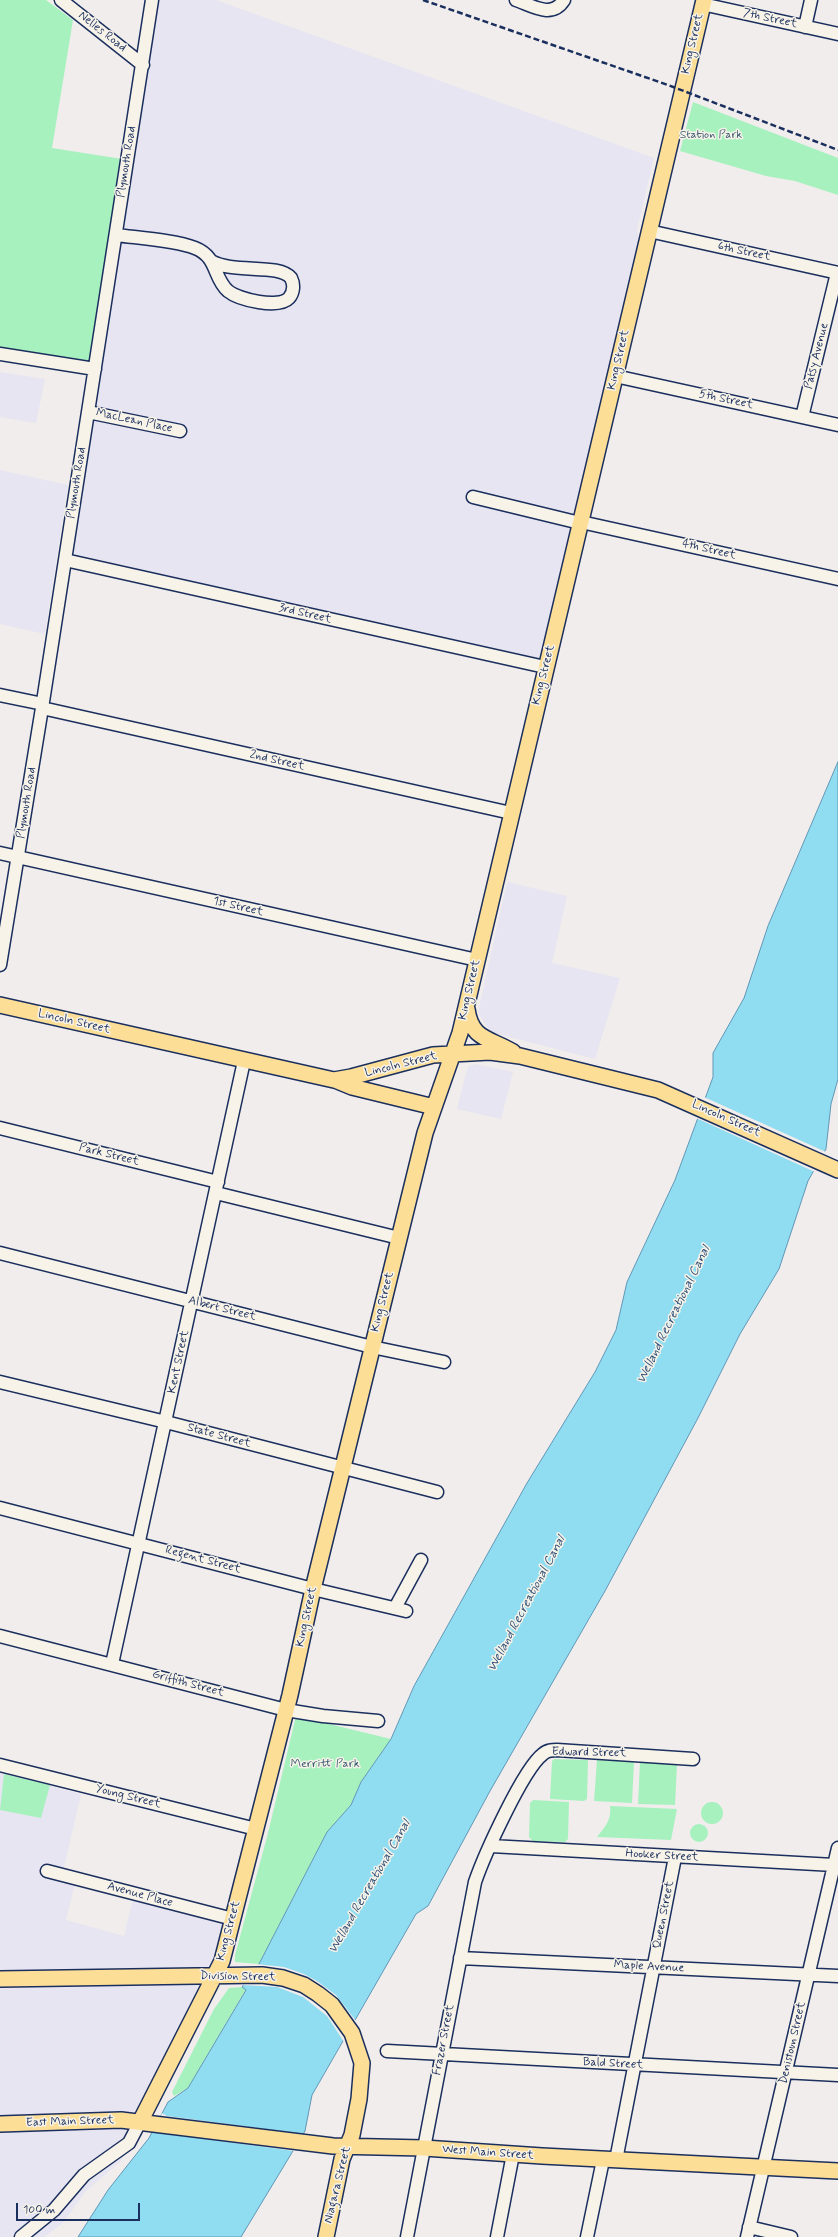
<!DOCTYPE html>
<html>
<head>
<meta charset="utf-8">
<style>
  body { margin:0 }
  #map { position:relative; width:838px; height:2237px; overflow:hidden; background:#f0edec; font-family:Mynerve,sans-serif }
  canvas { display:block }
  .scale { position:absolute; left:16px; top:2203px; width:124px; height:18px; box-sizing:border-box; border:2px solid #1b2f5e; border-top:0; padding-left:5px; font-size:12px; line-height:14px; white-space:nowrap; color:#1b2f5e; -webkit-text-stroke:3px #f7f3e8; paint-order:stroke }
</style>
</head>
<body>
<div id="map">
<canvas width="838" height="2237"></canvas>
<div class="scale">100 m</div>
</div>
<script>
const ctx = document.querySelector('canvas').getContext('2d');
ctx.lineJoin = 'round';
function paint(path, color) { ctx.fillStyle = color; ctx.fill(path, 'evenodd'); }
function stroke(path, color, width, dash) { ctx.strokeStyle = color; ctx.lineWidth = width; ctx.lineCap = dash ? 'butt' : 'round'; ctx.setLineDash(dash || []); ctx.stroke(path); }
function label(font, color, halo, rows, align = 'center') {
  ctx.font = font + ' Mynerve,sans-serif'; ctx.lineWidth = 3; ctx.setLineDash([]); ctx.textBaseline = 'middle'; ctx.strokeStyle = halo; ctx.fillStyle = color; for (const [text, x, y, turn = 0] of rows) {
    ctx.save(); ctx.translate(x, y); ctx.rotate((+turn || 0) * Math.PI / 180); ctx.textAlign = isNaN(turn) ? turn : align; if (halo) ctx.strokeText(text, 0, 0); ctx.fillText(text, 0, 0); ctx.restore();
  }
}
const built = new Path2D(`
  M 152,0 L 216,0 L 654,158 L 637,230 L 642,258 L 545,667 L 65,560 Z
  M 0,372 L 45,379 L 36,423 L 0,417 Z
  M 0,470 L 68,485 L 45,634 L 0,624 Z
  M 507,882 L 567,896 L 552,963 L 620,978 L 595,1059 L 490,1032 L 478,1012 Z
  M 475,1064 L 513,1072 L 501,1119 L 457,1109 L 466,1073 L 469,1066 Z
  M 0,1773 L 81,1794 L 61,1880 L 75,1884 L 66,1920 L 124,1936 L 133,1899 L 223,1922 L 205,2002 L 121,2161 L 85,2192 L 63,2223 L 44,2237 L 0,2237 Z`);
const green = new Path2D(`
  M 0,0 L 46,0 L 73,20 L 52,148 L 122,159 L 89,361 L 0,347 Z
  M 693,102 L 838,158 L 838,195 L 795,181 L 766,176 L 680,151 Z
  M 296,1716 L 391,1739 L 361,1782 L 351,1805 L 327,1832 L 259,1964 L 235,1962 L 235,1955 L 267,1837 Z
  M 554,1759 L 588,1760 L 587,1799 L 584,1801 L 550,1799 L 552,1761 Z
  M 597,1760 L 634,1762 L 632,1803 L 594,1801 Z
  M 640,1762 L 677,1764 L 675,1805 L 638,1804 Z
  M 4,1774 L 50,1785 L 41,1818 L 0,1810 Z
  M 533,1800 L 569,1802 L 568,1839 L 565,1842 L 533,1841 L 529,1837 L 530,1803 Z
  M701 1813a11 11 0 1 1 22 0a11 11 0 1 1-22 0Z
  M 610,1806 L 677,1809 L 671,1840 L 597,1837 C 605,1827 612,1819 610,1806 Z
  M690 1833a9 9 0 1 1 18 0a9 9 0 1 1-18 0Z
  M 242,1987 L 246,1989 L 188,2088 L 174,2096 L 172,2092 L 214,2009 L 229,1988 Z`);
const water = new Path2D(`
  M 838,762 L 838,1079 L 831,1104 L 826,1149 L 808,1181 L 779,1269 L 740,1334 L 698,1418 L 605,1591 L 490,1791 L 428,1906 L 416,1914 L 312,2095 L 305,2131 L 241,2237 L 78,2237 L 108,2190 L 149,2138 L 168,2102 L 188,2088 L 246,1990 L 242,1987 L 259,1964 L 327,1832 L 351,1805 L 361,1782 L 391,1739 L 414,1686 L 527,1483 L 595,1372 L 616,1330 L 627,1282 L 675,1180 L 713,1077 L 713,1053 L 744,998 L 768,926 Z`);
const pier = new Path2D(`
  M 704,1097 L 826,1152 L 815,1172 L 696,1118 Z
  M 256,1964 L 284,1967 L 304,1974 L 317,1981 L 336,1995 L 356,2021 L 344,2042 L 327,2016 L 303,1997 L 277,1987 L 242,1985 Z
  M 162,2113 L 167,2116 L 304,2134 L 294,2151 L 152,2132 Z`);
const minor = new Path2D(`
  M 61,0 L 143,65
  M 516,0 C 533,6 552,19 564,0
  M 702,4 L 838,34
  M 805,27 L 811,0
  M 649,231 L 838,273
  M 116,235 C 139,238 175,240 195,248 C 218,257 213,278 228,291 C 239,300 279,309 289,298 C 294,292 294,284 291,278 C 279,263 233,274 211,261
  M 0,354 L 95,369
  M 615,376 L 838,425
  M 88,412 L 180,431
  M 802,417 L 837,273
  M 473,497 L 580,523
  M 581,522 L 838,579
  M 65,560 L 545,667
  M 0,695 L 43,704
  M 42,708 L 511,813
  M 0,853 L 477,960
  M 0,965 L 42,708 L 152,0
  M 0,1128 L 218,1182
  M 216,1193 L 399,1238
  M 0,1253 L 372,1347 L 444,1362
  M 0,1382 L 166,1422 L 437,1492
  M 0,1508 L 313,1589 L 406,1611
  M 395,1608 L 421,1560
  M 0,1636 L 286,1710 L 323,1716 L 378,1721
  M 112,1664 L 244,1061
  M 0,1765 L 256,1829
  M 491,1846 L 834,1865
  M 47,1871 L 233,1919
  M 460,1958 L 838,1976
  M 387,2051 L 838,2075
  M 616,2160 L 675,1857
  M 749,2227 L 791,2237
  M 21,2237 L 54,2210 L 84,2175 L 129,2143 L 140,2122
  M 407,2237 L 475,1882 C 484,1856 523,1769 543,1754 C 547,1750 552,1750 557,1750 L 693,1759
  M 497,2237 L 513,2154
  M 587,2237 L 603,2160
  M 747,2237 L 838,1848`);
const major = new Path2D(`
  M 0,1005 L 334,1080 L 351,1077 L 433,1055 L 490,1052 L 520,1056 L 658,1090 L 838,1170
  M 467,1009 C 471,1040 490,1038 513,1052
  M 335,1080 L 352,1087 L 434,1107
  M 0,1979 L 262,1975 L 283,1978 L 304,1985 L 318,1994 L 332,2005 L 352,2033 L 362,2063 L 359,2099 L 352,2135 L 342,2159 L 326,2237
  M 140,2122 L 222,1961 L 290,1695 L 313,1589 L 425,1133 L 460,1033 L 704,0
  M 0,2124 L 121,2120 L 333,2146 L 424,2148 L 542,2156 L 838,2171`);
const rail = new Path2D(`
  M 423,0 L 668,85 L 838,150`);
const streetNames = [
  ["7th Street",770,19,12],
  ["Nelles Road",102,32,38],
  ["King Street",693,44,-77],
  ["Plymouth Road",127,162,-81],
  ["6th Street",744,252,12],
  ["Patsy Avenue",817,356,-76],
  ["King Street",619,360,-77],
  ["5th Street",726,400,12],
  ["MacLean Place",134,421,12],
  ["Plymouth Road",77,483,-81],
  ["4th Street",709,550,13],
  ["3rd Street",305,614,13],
  ["King Street",544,675,-76],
  ["2nd Street",277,761,13],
  ["Plymouth Road",27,803,-81],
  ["1st Street",238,907,13],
  ["King Street",470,990,-77],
  ["Lincoln Street",74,1022,13],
  ["Lincoln Street",401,1065,-14],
  ["Lincoln Street",726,1119,24],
  ["Park Street",109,1155,14],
  ["King Street",383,1302,-76],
  ["Albert Street",222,1309,14],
  ["Kent Street",179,1362,-78],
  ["State Street",219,1436,15],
  ["Regent Street",203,1560,15],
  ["King Street",307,1617,-78],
  ["Griffith Street",188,1684,15],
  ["Edward Street",589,1753,1],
  ["Young Street",128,1797,14],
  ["Hooker Street",662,1856,3],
  ["Avenue Place",140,1895,15],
  ["Queen Street",664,1915,-79],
  ["King Street",229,1931,-75],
  ["Maple Avenue",649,1967,3],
  ["Division Street",238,1977,1],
  ["Frazer Street",444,2040,-79],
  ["Denistoun Street",793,2043,-77],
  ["Bald Street",613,2064,3],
  ["East Main Street",70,2122,-2],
  ["West Main Street",488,2153,4],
  ["Niagara Street",338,2185,-76]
];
const parkNames = [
  ["Station Park",711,135],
  ["Merritt Park",325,1764]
];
const waterNames = [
  ["Welland Recreational Canal",674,1315,-64],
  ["Welland Recreational Canal",527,1604,-62],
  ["Welland Recreational Canal",370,1887,-60]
];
paint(built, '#e7e5f1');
paint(green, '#a7f1bf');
paint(water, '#90dcf0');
stroke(water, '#6197b6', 1);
paint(pier, '#f0edec');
stroke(minor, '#1b2f5e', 15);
stroke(major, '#1b2f5e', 18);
stroke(minor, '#f7f3e8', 12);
stroke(major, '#fcde96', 15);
stroke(rail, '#1b2f5e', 2.5, [6, 3]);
label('12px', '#1b2f5e', '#f7f3e8', streetNames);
label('12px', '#375671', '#f7f3e8', parkNames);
label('italic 13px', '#32527b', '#f7f3e8', waterNames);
</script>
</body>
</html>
